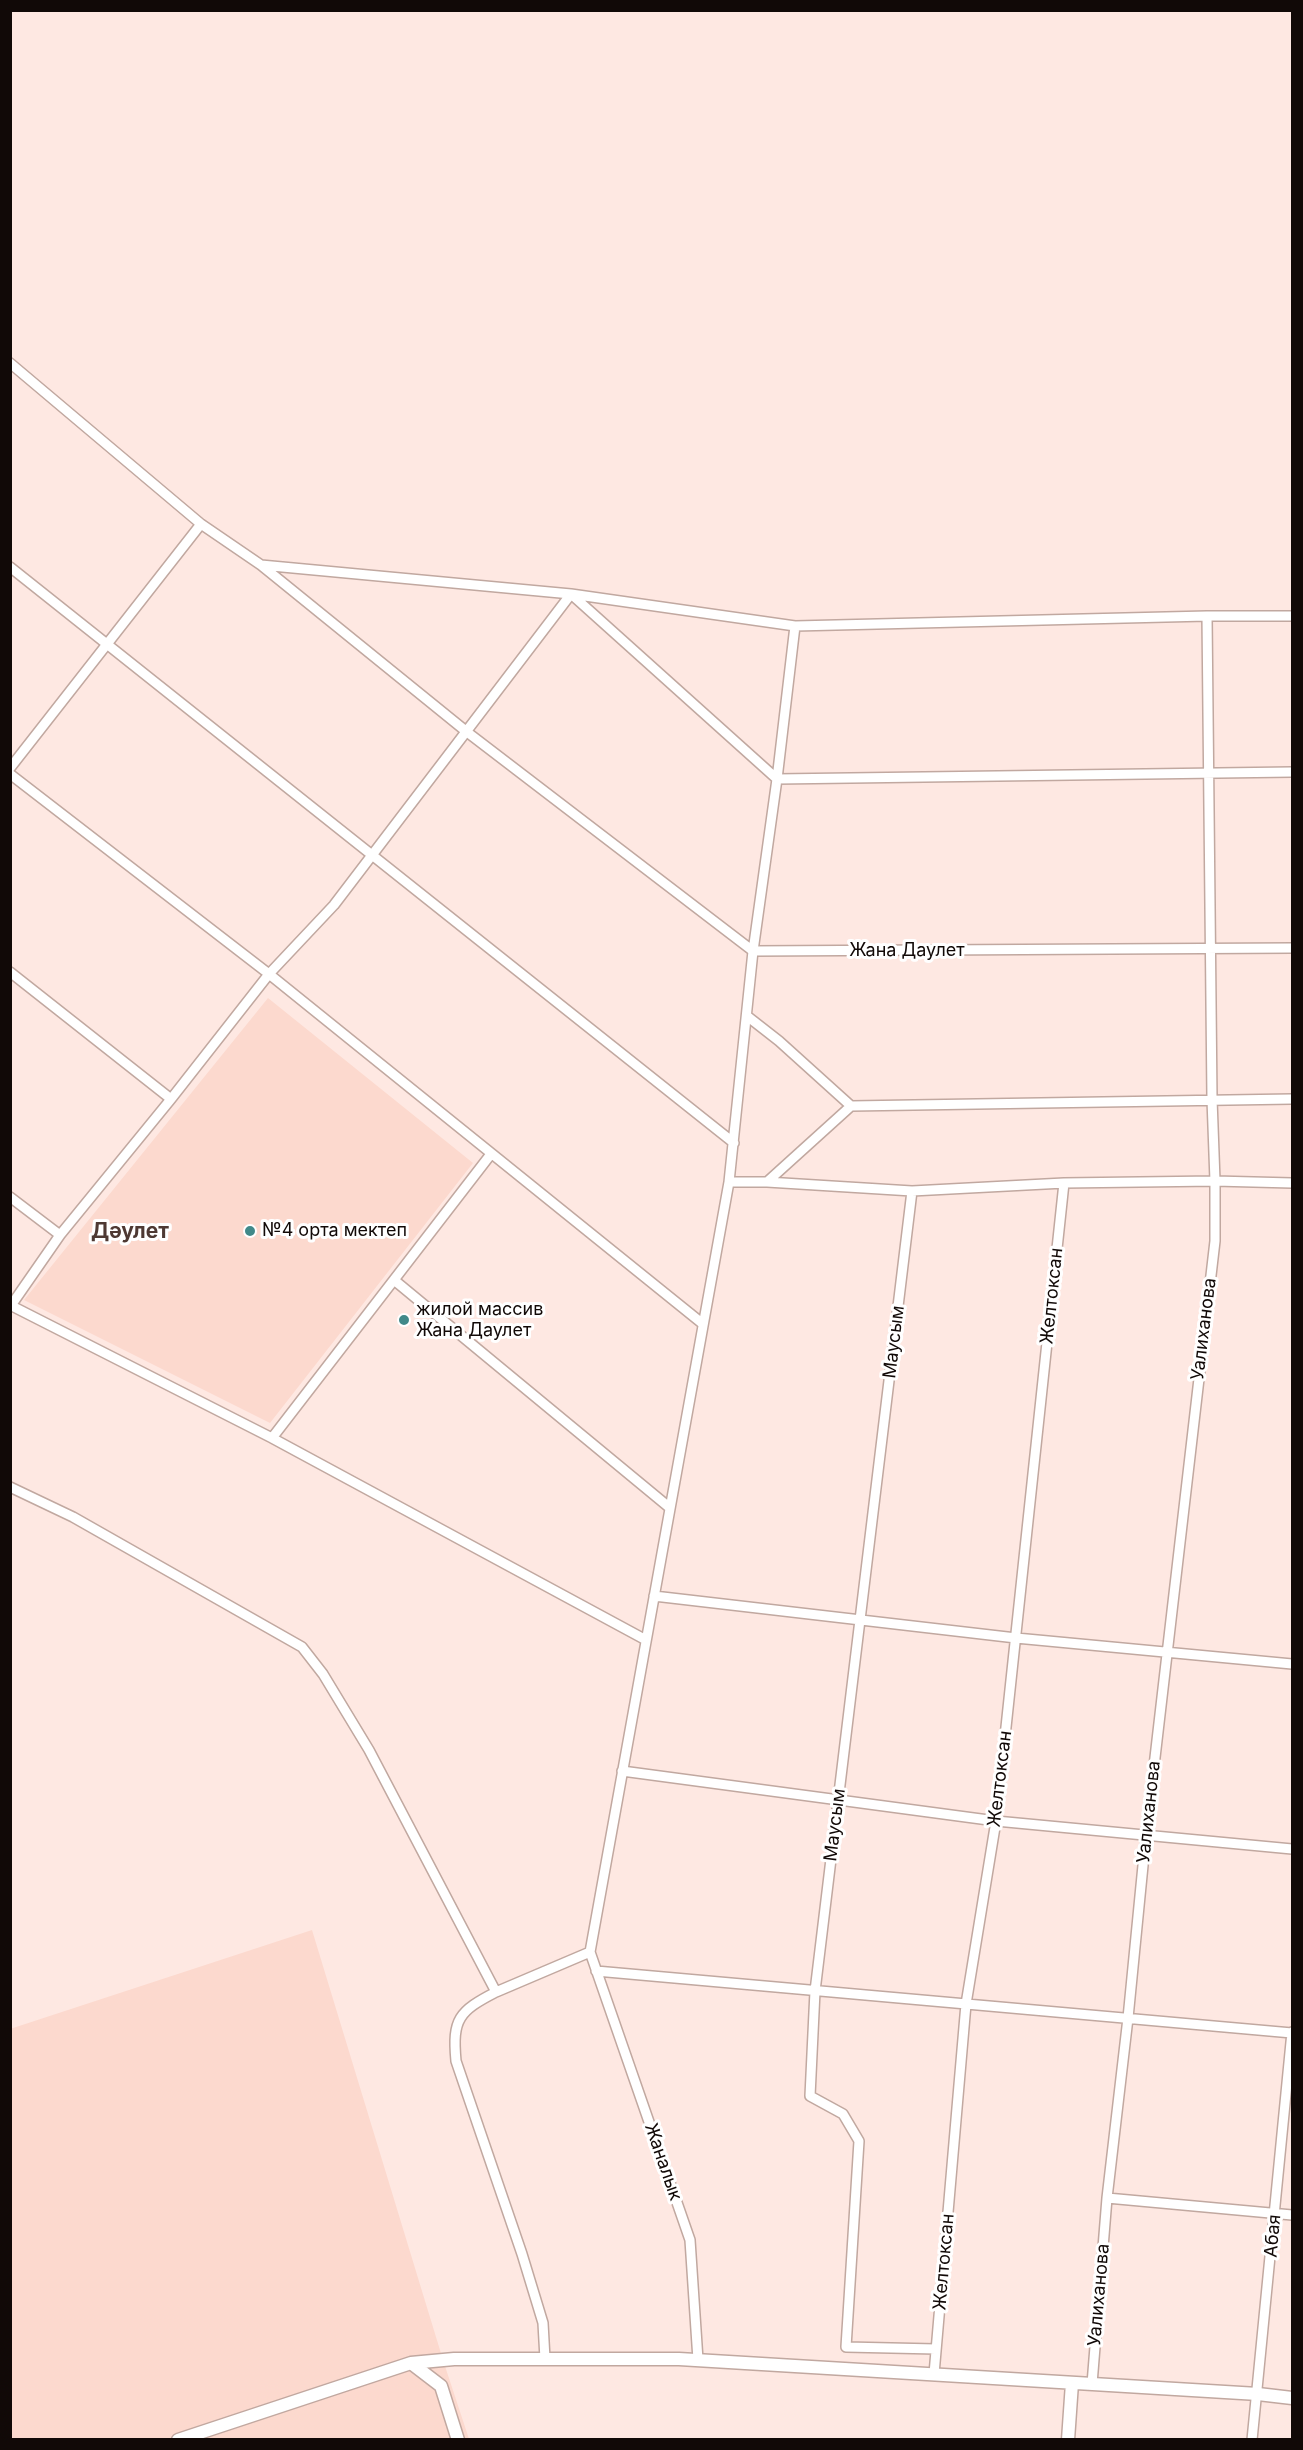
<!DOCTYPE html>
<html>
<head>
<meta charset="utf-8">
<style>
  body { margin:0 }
  #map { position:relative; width:1303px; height:2450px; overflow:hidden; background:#fee8e2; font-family:Inter,sans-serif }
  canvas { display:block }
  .frame { position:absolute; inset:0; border:12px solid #110907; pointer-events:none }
</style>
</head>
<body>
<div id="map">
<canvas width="1303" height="2450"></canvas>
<div class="frame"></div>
</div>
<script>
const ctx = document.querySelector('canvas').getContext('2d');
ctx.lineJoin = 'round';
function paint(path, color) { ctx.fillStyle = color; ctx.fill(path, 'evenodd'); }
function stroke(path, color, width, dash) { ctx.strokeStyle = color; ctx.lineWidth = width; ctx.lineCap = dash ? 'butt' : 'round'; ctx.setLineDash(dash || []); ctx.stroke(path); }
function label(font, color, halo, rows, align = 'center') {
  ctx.font = font + ' Inter,sans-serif'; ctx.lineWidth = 6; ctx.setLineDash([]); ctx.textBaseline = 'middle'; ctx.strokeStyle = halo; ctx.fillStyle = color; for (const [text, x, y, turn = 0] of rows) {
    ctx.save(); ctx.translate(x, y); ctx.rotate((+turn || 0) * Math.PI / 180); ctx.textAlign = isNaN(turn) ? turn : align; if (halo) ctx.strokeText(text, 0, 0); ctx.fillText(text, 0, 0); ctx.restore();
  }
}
const built = new Path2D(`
  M 268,998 L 473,1163 L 270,1423 L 24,1300 Z
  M 312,1930 L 443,2360 L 469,2439 L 11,2439 L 10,2029 Z`);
const minor = new Path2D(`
  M 10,363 L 201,524 L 261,565 L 571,594 L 795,626
  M 261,565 L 467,732 L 753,951 L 777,779 L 795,626 L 1207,616
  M 10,567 L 734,1143
  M 1292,616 L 1207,616 L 1212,1099 L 1215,1181 L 1292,1183
  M 10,768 L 201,524
  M 10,774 L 269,974 L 703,1324
  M 10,972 L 171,1099
  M 747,1016 L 779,1041 L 851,1106
  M 729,1182 L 753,951 L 1292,948
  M 767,1182 L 851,1106 L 1292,1099
  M 912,1191 L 815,1991 L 810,2096 L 843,2114 L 859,2141 L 846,2347 L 936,2349
  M 10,1197 L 60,1235
  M 394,1280 L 670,1508
  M 10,1305 L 272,1438 L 491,1154
  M 10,1307 L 60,1235 L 171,1099 L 269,974 L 334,905 L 571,594 L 777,779 L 1292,772
  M 272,1438 L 646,1640
  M 10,1487 L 73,1517 L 302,1647 L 323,1674 L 369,1750 L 496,1992 L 590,1952
  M 654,1596 L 1016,1638 L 1292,1664
  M 622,1771 L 996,1821 L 1292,1849
  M 596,1971 L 1292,2033
  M 496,1992 C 459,2011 452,2019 456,2061 L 522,2254 L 543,2323 L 545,2359
  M 1107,2198 L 1292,2215
  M 698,2360 L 690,2240 L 590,1952 L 729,1182 L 767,1182 L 912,1191 L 1064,1183 L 1215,1181 L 1215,1241 L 1146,1835 L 1128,2018 L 1107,2198 L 1092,2384
  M 934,2374 L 966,2004 L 996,1821 L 1064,1183
  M 1252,2440 L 1292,2032`);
const tertiary = new Path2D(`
  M 411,2363 L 441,2386 L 458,2440
  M 178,2440 L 411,2363 L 454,2359 L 679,2359 L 1258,2394 L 1292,2398
  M 1068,2440 L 1072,2383`);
const markers = [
  [250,1231,6,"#418989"],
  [404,1320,6,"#418989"]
];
const streetNames = [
  ["Жана Даулет",907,951],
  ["Желтоксан",1052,1296,-84],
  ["Уалиханова",1204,1329,-83],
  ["Маусым",894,1342,-83],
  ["Желтоксан",1000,1779,-83],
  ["Уалиханова",1149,1812,-84],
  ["Маусым",835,1825,-83],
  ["Жаналык",663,2162,71],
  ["Абая",1273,2236,-85],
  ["Желтоксан",944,2262,-85],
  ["Уалиханова",1099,2295,-85]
];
const poiNames = [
  ["№4 орта мектеп",262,1231],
  ["жилой массив",416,1310],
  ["Жана Даулет",416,1331]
];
const quarterNames = [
  ["Дәулет",130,1232]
];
paint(built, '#fcd9ce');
stroke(minor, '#c1a8a0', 12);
stroke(tertiary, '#c1a8a0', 15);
stroke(minor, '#fff', 9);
stroke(tertiary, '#fff', 12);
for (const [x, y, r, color] of markers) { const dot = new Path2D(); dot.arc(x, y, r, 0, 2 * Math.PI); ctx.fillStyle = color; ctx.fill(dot); stroke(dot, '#fff', 2); }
label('18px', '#110907', '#fff', streetNames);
label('18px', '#110907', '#fff', poiNames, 'left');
label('bold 21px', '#4e3933', '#fff', quarterNames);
</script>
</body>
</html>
